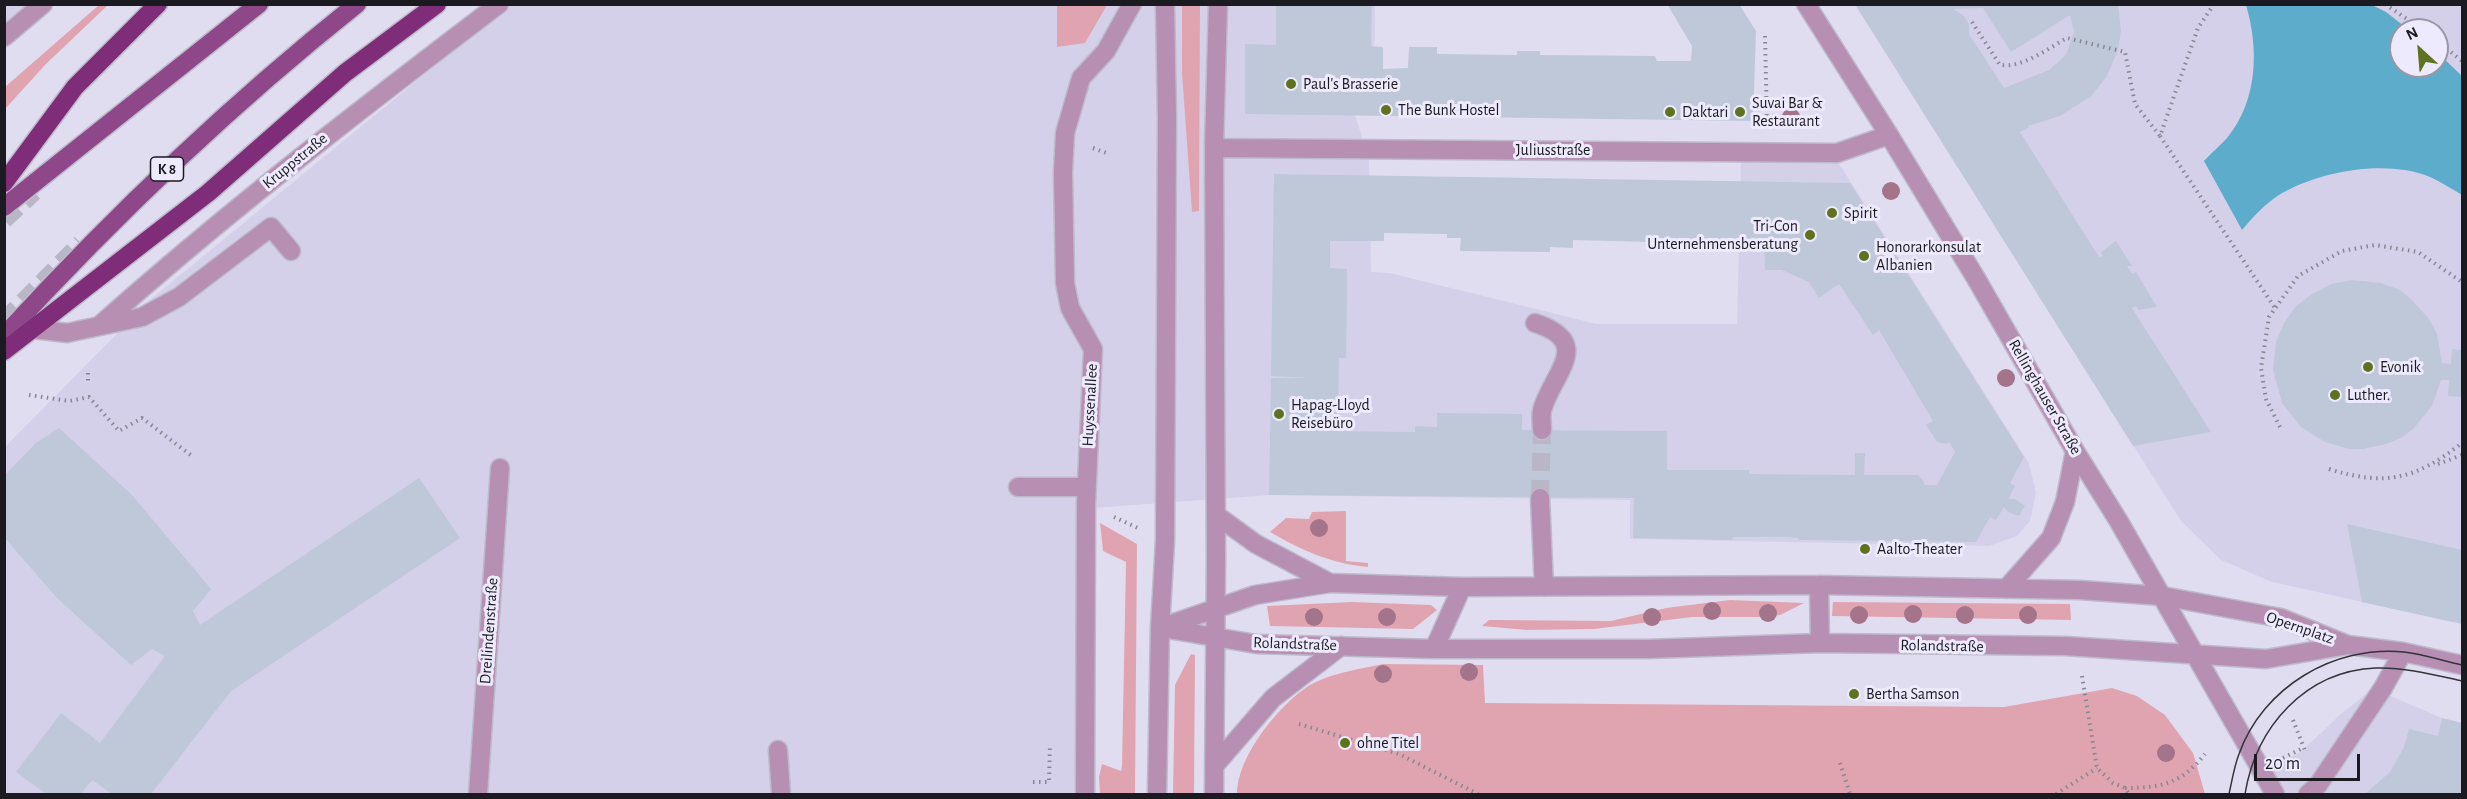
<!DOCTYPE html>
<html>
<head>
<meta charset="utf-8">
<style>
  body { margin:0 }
  #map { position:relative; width:2467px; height:799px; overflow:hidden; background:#e1ddf0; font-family:"Alegreya Sans",sans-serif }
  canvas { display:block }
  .frame { position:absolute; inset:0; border:6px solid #1b1a20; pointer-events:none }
  .north { position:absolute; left:2389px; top:18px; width:60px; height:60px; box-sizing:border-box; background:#eeeafe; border:2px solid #9a97a5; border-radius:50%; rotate:334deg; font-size:16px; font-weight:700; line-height:24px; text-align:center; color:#1b1a20 }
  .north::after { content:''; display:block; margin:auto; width:21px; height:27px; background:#5f7220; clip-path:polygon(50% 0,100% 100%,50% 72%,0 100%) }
  .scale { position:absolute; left:2254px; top:754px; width:106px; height:27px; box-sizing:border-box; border:3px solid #1b1a20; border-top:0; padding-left:8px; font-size:18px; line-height:21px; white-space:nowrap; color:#1b1a20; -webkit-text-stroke:4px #eeeafe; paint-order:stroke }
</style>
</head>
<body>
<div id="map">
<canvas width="2467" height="799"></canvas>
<div class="frame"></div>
<div class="north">N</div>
<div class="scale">20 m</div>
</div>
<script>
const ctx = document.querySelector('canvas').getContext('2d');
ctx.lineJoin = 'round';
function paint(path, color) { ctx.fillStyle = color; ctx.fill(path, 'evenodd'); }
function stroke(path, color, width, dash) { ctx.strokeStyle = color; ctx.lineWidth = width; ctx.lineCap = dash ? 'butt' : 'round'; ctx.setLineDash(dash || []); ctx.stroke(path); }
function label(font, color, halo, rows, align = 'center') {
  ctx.font = font + ' "Alegreya Sans",sans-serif'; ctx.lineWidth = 6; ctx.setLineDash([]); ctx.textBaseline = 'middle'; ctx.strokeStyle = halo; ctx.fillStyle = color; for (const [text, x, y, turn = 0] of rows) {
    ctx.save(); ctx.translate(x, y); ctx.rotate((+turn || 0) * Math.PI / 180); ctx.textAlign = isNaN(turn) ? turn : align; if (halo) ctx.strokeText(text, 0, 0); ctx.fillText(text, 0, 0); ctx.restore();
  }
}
const built = new Path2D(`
  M 5,5 L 31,5 L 5,27 Z
  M 491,5 L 1375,5 L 1375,38 L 1355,115 L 1369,159 L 1371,272 L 1390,273 L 1597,324 L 1737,324 L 1741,158 L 1838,162 L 2029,463 L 2036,493 L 2030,521 L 2017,536 L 1989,546 L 1634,539 L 1630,539 L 1630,500 L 1270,495 L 1080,509 L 1076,794 L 5,794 L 5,447 L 151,299 L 437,64 Z
  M 1855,5 L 2462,5 L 2462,624 L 2272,582 L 2221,560 L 2181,521 ZM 2401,30 L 2437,30 L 2437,66 L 2401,66 Z
  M 2370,691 L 2386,694 L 2442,718 L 2462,723 L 2462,794 L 2285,794 L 2272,768 L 2302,751 L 2342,713 Z`);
const green = new Path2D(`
  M 1068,4 L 1107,5 L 1085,43 L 1057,47 L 1057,6 Z
  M 99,5 L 108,5 L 46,64 L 5,109 L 5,87 Z
  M 1182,5 L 1200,5 L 1199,211 L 1192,212 L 1182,73 Z
  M 1346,511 L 1346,561 L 1368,563 L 1368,567 C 1332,564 1301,550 1270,532 L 1286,518 L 1309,519 L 1312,512 Z
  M 1100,523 L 1137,544 L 1135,794 L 1100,794 L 1099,777 L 1102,764 L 1121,771 L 1122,766 L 1126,562 L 1103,551 Z
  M 1730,600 L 1804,603 L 1780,615 L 1765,617 L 1692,617 L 1594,629 L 1527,630 L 1482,626 L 1489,620 L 1497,620 L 1611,621 L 1666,608 Z
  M 1352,602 L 1431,605 L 1437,610 L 1413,629 L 1270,626 L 1267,606 Z
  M 1833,602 L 2070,604 L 2071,620 L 1832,616 Z
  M 1191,654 L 1195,655 L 1194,794 L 1173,794 L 1175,685 Z
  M 1383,664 L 1483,665 L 1485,703 L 2004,707 L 2112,688 L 2137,696 L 2165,715 L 2193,753 L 2205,794 L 1237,794 C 1237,758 1275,710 1304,689 C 1325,674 1359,669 1383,664 Z`);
const water = new Path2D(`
  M 2246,5 L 2372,5 L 2386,12 L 2409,30 L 2401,30 L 2401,66 L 2437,66 L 2437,52 L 2462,76 L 2462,195 C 2452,189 2441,182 2430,177 C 2386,159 2319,171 2279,195 C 2265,204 2253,217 2242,230 L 2204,161 C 2211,153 2220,146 2227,138 C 2258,100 2259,49 2246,5 Z`);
const building = new Path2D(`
  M 1276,4 L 1372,4 L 1371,46 L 1383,47 L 1383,69 L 1408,68 L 1409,47 L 1437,47 L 1437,54 L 1517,55 L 1517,51 L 1540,51 L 1540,55 L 1655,56 L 1657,61 L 1691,61 L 1692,46 L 1667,4 L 1739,4 L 1756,31 L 1753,121 L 1245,114 L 1245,44 L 1276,45 Z
  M 1855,4 L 2118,4 L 2121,31 L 2118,50 L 2107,76 L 2091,96 L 2060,116 L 2028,126 L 2029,127 L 2020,132 L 2099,257 L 2103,256 L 2101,252 L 2116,241 L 2132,266 L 2127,266 L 2132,274 L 2136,272 L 2157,307 L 2139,310 L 2136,306 L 2132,308 L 2211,432 L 2133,446 ZM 1983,8 L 2011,52 L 2070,15 L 2074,32 L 2066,55 L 2049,70 L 2004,88 L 1969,34 L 1969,24 L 1963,15 L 1953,9 Z
  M 1274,174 L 1850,183 L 2024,457 L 2010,483 L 2015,486 L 2008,499 L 2015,499 L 2025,506 L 2019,516 L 2008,512 L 2004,507 L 1996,520 L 1990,517 L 1976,542 L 1799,540 L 1799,538 L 1783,537 L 1733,537 L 1732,540 L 1633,538 L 1634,498 L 1269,495 L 1271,378 L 1309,378 L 1271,376 ZM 1384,233 L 1447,234 L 1447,238 L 1461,238 L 1460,251 L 1550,252 L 1550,247 L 1573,248 L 1573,240 L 1764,245 L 1765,270 L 1782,270 L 1809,282 L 1819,298 L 1839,284 L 1873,335 L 1879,330 L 1933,421 L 1926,425 L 1937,442 L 1945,444 L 1949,442 L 1955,452 L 1937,485 L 1924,485 L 1924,482 L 1918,475 L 1864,475 L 1865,453 L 1855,453 L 1855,475 L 1749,474 L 1749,470 L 1667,470 L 1667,431 L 1522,430 L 1522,414 L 1437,413 L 1437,427 L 1415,426 L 1415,432 L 1329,431 L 1329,414 L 1338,414 L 1339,358 L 1346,358 L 1347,296 L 1347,269 L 1330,268 L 1330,241 L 1384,241 Z
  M 2352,280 L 2381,283 L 2400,290 L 2411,299 L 2429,319 L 2437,334 L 2442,363 L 2451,364 L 2452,349 L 2462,350 L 2462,397 L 2448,396 L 2449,380 L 2441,380 L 2432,406 L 2413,429 L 2401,438 L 2386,444 L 2363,449 L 2349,449 L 2325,442 L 2301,427 L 2282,403 L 2273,370 L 2276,342 L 2284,323 L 2296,306 L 2312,294 L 2331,284 Z
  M 59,428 L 132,495 L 211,589 L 193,611 L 200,625 L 419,478 L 460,538 L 231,691 L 151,794 L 112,794 L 92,780 L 81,794 L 46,794 L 16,772 L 61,713 L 100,743 L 165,656 L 152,649 L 131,665 L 57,598 L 4,537 L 4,476 L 36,443 Z
  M 2347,524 L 2462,550 L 2462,624 L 2362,602 Z
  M 2442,718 L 2462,723 L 2462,794 L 2365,794 L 2390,772 L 2404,747 L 2409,729 L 2438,736 Z`);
const minorTunnel = new Path2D(`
  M 1540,498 L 1542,430`);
const highwayTunnel = new Path2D(`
  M 4,220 L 34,192
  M 4,321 L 81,243`);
const path = new Path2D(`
  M 2385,4 L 2423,30
  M 1972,22 L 2000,65 C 2023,68 2047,49 2067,38 L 2125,52 L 2135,104 L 2160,136 L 2198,28 L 2214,4
  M 1765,36 L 1767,125
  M 2437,41 L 2462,61
  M 2160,136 L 2275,308
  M 1093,148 L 1107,153
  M 88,373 L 88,381
  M 29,395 L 69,401 L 89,397 L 119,431 L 142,418 L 192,456
  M 2280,427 L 2266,399 L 2261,368 L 2269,317 L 2298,276 L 2342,251 L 2375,245 L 2418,252 L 2462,282
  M 2438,464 L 2462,455
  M 2329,469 C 2386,487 2416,479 2462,443
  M 1114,517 L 1140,529
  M 2082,676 L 2097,768 L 2113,783 L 2125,788 L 2129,794
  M 2293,720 L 2306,753
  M 1299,724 L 1399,754 L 1478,794
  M 2283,758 L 2303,748
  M 1840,763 L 1850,794
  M 1033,782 L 1049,782 L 1050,744
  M 2125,788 C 2162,788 2182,783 2205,754
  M 2056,794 L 2097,768`);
const minor = new Path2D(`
  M 1806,4 L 1889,135 L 1977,280 L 2075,451 L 2118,520 L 2275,794
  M 4,37 L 43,4
  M 1214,148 L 1837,153 L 1889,135
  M 1535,323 C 1593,342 1555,371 1543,407 C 1540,414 1542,422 1542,430
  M 99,326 C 227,212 362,108 499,4
  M 34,329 L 67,333 L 142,317 L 179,297 L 271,227 L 291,251
  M 1018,487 L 1086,487
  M 1540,498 L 1544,587
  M 1216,515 L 1256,544 L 1330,583
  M 1819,585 L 1820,643
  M 2006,589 L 2051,538 L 2065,502 L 2075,451
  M 1160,628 L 1255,595 L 1330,583 L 1462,587 L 1819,585 L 2080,590 L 2162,596 L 2281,618 L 2348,645 L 2403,652 L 2462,665
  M 1162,628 L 1256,644 L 1434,649 L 1648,649 L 1820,643 L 2065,646 L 2266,659 L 2348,645
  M 1434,649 L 1462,587
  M 778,750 L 781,794
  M 1215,765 L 1273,698 L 1341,646
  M 478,794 L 500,468
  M 1085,794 L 1086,504 L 1093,349 L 1070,308 L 1065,283 L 1063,172 L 1065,133 L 1081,78 L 1106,51 L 1132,4
  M 1157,794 L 1160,628 L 1165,541 L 1167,119 L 1165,4
  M 1214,794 L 1216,558 L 1214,148 L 1218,4
  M 2308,794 L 2318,785 L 2383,688 L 2403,652`);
const major = new Path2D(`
  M 4,207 L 259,4
  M 4,336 C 114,216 230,105 357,4`);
const highway = new Path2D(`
  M 4,183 L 75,87 L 158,4
  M 4,351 L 208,193 L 345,73 L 437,4`);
const tram = new Path2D(`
  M 2229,794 C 2232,781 2234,767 2239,754 C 2263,687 2334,645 2404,652 C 2423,654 2443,661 2462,665
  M 2245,794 C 2256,727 2305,671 2376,668 C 2405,667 2435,675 2462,681`);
const trees = [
  [1791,117],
  [1891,191],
  [2006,378],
  [1319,528],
  [1712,611],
  [1768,613],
  [1913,614],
  [1859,615],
  [1965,615],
  [2028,615],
  [1314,617],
  [1387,617],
  [1652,617],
  [1469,672],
  [1383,674],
  [2166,753]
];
const markers = [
  [1291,84,6,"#5f7220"],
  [1386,110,6,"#5f7220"],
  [1670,112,6,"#5f7220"],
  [1740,112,6,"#5f7220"],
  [1832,213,6,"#5f7220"],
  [1810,235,6,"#5f7220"],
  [1864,256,6,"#5f7220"],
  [2368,367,6,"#5f7220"],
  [2335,395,6,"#5f7220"],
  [1279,414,6,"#5f7220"],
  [1865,549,6,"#5f7220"],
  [1854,694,6,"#5f7220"],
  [1345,743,6,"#5f7220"]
];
const shields = [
  [167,169,33]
];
const shieldNames = [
  ["K 8",167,169]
];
const poiNames = [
  ["Paul's Brasserie",1303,84],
  ["Suvai Bar &",1752,103],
  ["Restaurant",1752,121],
  ["The Bunk Hostel",1398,110],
  ["Daktari",1682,112],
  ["Spirit",1844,213],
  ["Tri-Con",1798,226,"right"],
  ["Unternehmensberatung",1798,244,"right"],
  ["Honorarkonsulat",1876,247],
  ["Albanien",1876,265],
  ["Evonik",2380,367],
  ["Luther.",2347,395],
  ["Hapag-Lloyd",1291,405],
  ["Reisebüro",1291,423],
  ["Aalto-Theater",1877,549],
  ["Bertha Samson",1866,694],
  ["ohne Titel",1357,743]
];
const streetNames = [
  ["Juliusstraße",1553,150],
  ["Kruppstraße",295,161,-39],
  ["Rellinghauser Straße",2045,397,60],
  ["Huyssenallee",1090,405,-87],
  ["Opernplatz",2300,628,19],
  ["Dreilindenstraße",489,631,-86],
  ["Rolandstraße",1295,644,2],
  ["Rolandstraße",1942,646,1]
];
paint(built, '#d5d0ea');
paint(green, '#e0a4b1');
paint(water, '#5eaccb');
paint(building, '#bec8d9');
stroke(minorTunnel, '#b9b6c6', 18, [18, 9]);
stroke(highwayTunnel, '#b9b6c6', 18, [18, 9]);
stroke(minor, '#bdbacb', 21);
stroke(major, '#bdbacb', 21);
stroke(highway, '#bdbacb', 21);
stroke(path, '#898693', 4, [1.5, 4.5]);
stroke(minor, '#b68fb2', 18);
stroke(major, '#8e4889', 18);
stroke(highway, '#7f2c79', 18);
stroke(tram, '#35333b', 1.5);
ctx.fillStyle = '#a4748b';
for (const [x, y] of trees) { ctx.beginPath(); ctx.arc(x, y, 9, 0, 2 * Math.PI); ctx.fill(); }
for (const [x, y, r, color] of markers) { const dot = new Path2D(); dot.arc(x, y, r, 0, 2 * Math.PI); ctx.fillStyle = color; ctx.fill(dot); stroke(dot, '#eeeafe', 2); }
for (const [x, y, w] of shields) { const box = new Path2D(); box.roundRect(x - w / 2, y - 12, w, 24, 4.5); ctx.fillStyle = '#eeeafe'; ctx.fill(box); stroke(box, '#1b1a20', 1.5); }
label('bold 15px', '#1b1a20', null, shieldNames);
label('16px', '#1b1a20', '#eeeafe', poiNames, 'left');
label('16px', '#1b1a20', '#eeeafe', streetNames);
</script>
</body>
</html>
